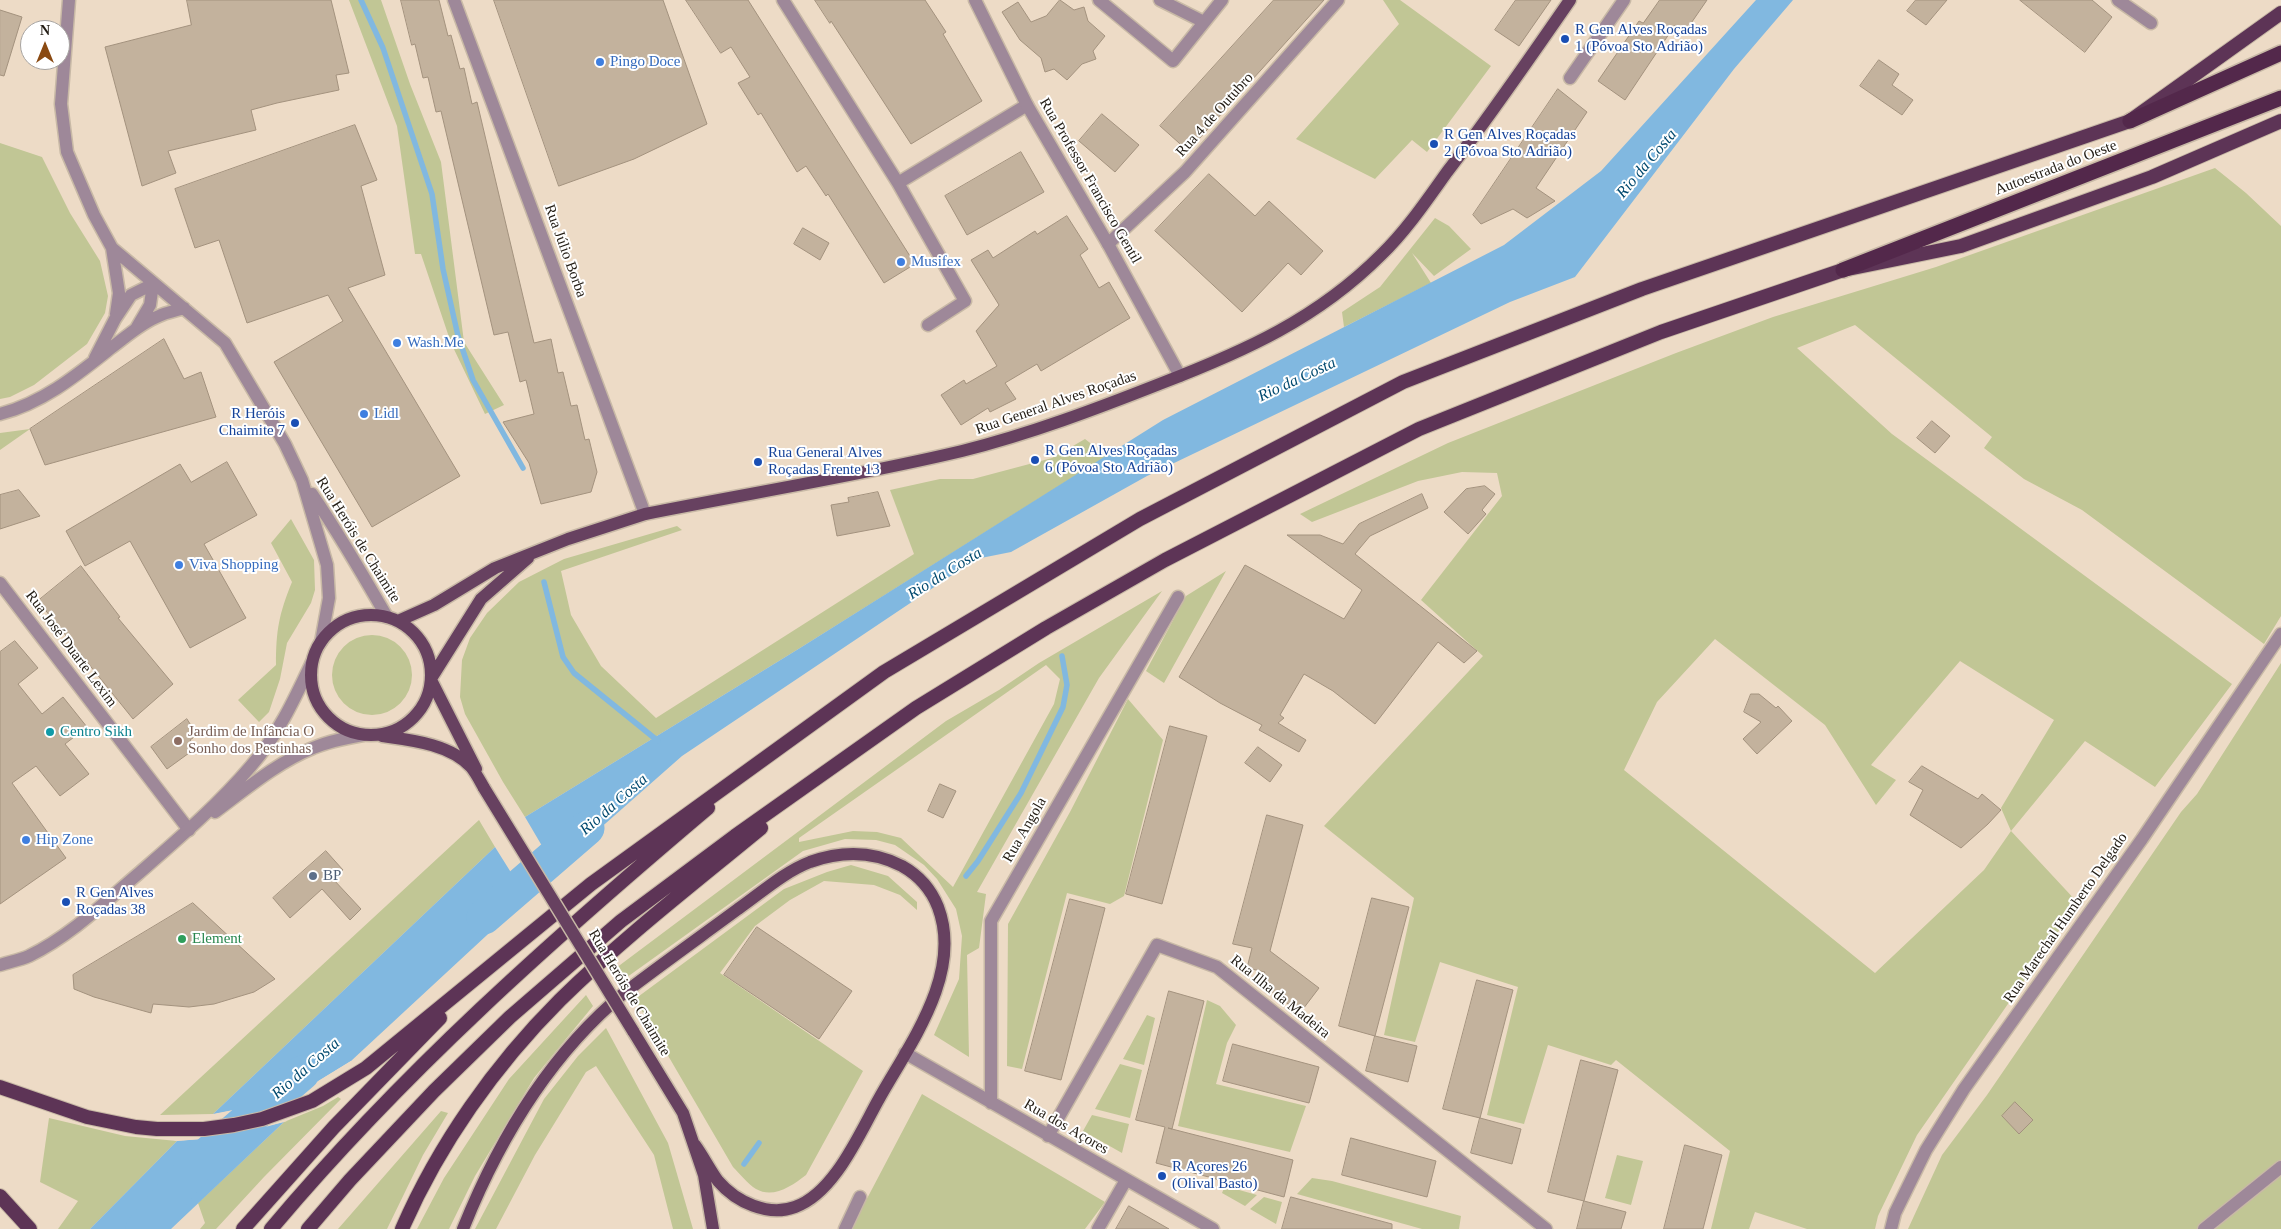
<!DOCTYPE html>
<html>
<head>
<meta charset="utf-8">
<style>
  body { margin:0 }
  #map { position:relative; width:2281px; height:1229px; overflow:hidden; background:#eddbc6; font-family:Georgia,serif }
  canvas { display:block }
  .north { position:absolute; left:20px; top:20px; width:50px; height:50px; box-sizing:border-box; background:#fff; border:1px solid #a7a4a1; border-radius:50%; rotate:0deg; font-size:14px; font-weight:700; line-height:20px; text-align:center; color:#221c14 }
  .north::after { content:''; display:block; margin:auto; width:18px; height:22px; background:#8a4a12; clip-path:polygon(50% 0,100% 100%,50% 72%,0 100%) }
</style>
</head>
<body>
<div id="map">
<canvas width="2281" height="1229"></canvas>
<div class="north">N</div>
</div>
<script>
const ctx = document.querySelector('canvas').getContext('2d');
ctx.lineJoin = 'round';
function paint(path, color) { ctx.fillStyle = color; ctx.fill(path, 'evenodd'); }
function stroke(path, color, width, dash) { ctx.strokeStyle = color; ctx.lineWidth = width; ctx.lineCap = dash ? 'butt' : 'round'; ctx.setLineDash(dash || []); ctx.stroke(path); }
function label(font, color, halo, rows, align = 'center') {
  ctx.font = font + ' Georgia,serif'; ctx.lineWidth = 4; ctx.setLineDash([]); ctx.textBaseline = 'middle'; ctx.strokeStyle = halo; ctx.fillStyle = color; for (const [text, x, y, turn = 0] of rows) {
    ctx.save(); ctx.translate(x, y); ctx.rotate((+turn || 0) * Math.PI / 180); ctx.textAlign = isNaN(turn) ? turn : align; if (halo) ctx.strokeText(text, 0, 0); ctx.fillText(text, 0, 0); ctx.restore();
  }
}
const green = new Path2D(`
  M 349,0 L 381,0 L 410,84 L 441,162 L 464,342 L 504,405 L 485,414 L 451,343 L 421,254 L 415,254 L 397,126 Z
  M 1383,0 L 1400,0 L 1491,66 L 1427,152 L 1412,140 L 1375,179 L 1296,139 L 1399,24 Z
  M 0,143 L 42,157 L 70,213 L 100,261 L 108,296 L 105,313 L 87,344 L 34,385 L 10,397 L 0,399 Z
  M 2215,168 L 2246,193 L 2281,226 L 2281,616 L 2264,644 L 2082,510 L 2024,479 L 1984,448 L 1992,437 L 1855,325 L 1797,348 L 1892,434 L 2232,684 L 2155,787 L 2085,741 L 2011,831 L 2078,903 L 1917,1135 L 1878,1216 L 1875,1229 L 1807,1229 L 1755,1212 L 1749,1229 L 1711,1229 L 1730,1151 L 1616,1060 L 1611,1065 L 1548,1045 L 1524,1124 L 1487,1115 L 1518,987 L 1440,962 L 1415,1042 L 1384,1035 L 1414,898 L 1324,826 L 1483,656 L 1421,600 L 1502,496 L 1497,473 L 1462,472 L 1418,481 L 1312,522 L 1300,514 L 1448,443 L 1676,353 L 1773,317 L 1936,267 ZM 1715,639 L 1825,725 L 1876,805 L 1896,780 L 1871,765 L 1960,661 L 2054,720 L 2001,808 L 2011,831 L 1984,870 L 1875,973 L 1624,770 L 1657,702 Z
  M 1435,218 L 1449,226 L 1471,249 L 1434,276 L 1412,253 L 1431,283 L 1344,327 L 1342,312 L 1380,287 Z
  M 30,429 L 0,450 L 0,433 Z
  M 1085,439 L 1107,456 L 800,648 L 525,817 L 503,782 L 465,714 L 460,697 L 462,660 L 470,638 L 487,613 L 519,582 L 564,559 L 677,526 L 682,530 L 561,571 L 571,615 L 601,666 L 656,718 L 914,554 L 890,490 L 940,479 L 973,479 L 1052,458 Z
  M 291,519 L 314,560 L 315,590 L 311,603 L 287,643 L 280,679 L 269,712 L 259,722 L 238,700 L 276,665 C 276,630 279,614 292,582 L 271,543 Z
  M 1226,571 L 1164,683 L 1146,671 L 1186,596 Z
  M 1162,591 L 1099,678 L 977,892 L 986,894 L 979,948 L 967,955 L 969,1057 L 934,1035 L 959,979 L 962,936 L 956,909 L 937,879 L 924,865 L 895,845 L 876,840 L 845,839 L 803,851 L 623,980 L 616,968 L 946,721 L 999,690 L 1039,663 ZM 1046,665 L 1060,679 L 1054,704 L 953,887 L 901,838 L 877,832 L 853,831 L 799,842 L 799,838 Z
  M332 675a40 40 0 1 1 80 0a40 40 0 1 1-80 0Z
  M 2281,663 L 2281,1229 L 1908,1229 L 1942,1155 L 1987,1095 L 2181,812 L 2197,794 Z
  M 1128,699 L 1163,740 L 1124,896 L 1110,904 L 1067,893 L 1022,1069 L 1007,1066 L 1008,924 L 1070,812 Z
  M 479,820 L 495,847 L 213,1114 L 160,1115 Z
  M 851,865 L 888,876 L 917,902 L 917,910 L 900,895 L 874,885 L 824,881 L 790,900 L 755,926 L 720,973 L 863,1071 L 806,1175 C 792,1186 773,1199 756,1189 C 748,1184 740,1174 733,1167 L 635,999 L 784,889 L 827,872 Z
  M 586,995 L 593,1006 L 534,1078 L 475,1176 L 449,1229 L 417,1229 L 444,1178 L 509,1079 Z
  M 1207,1000 L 1220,1006 L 1236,1025 L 1227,1043 L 1216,1084 L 1306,1106 L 1290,1152 L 1178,1126 Z
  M 1147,1015 L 1155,1018 L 1144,1065 L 1123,1059 Z
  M 606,1028 L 668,1143 L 693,1229 L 673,1229 L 654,1155 L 596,1066 L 586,1072 L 535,1155 L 496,1229 L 475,1229 L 544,1099 L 578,1056 Z
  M 1120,1064 L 1142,1070 L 1130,1118 L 1095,1109 Z
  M 922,1094 L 1105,1202 L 1085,1229 L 851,1229 Z
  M 338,1097 L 341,1099 L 264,1177 L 216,1229 L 200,1229 L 205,1223 L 198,1203 L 284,1122 L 323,1106 Z
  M 441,1111 L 448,1113 L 423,1155 L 387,1229 L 338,1229 Z
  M 1092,1115 L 1129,1124 L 1122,1153 L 1083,1131 Z
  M 49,1118 L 125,1136 L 177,1141 L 90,1229 L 58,1229 L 78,1201 L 40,1182 Z
  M 1617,1155 L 1643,1161 L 1631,1205 L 1605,1198 Z
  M 1312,1178 L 1332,1181 L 1461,1216 L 1459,1229 L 1422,1229 L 1297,1194 Z
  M 1225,1186 L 1257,1195 L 1245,1206 L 1222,1193 Z
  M 1264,1197 L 1282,1202 L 1276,1224 L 1250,1209 Z`);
const water = new Path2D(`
  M 1756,0 L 1793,0 L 1734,69 L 1575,277 L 1510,302 L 1147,476 L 1011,552 L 976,559 L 682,756 L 555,868 L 525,817 L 800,648 L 1163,420 L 1504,245 L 1601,171 Z
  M 495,847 L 527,898 L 351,1061 L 302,1091 L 284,1100 L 213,1114 Z
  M 284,1122 L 171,1229 L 90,1229 L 177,1141 L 214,1138 Z`);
const pier = new Path2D(`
  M 351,1061 L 352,1063 L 304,1094 L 284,1102 L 213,1116 L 210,1115 L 284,1100 L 302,1091 Z
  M 284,1119 L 287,1121 L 251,1131 L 214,1138 L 174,1141 L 177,1139 L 214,1135 L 250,1129 Z`);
const stream = new Path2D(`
  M 361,0 L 383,48 L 432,194 L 443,269 L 458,336 L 473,380 L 523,468
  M 544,582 L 563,657 L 574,673 L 658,741
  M 966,876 L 978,861 L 1021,793 L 1063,707 L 1067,685 L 1062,656
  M 744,1164 L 759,1143`);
const river = new Path2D(`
  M 484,917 L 587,828
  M 143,1229 L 201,1160 L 302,1073`);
const building = new Path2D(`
  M 187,0 L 331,0 L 349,73 L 336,75 L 339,90 L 277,103 L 251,110 L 256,130 L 168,151 L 176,173 L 142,186 L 105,47 L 191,25 Z
  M 401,0 L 439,0 L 448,36 L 451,35 L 460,69 L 464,68 L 472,104 L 477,102 L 534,343 L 551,339 L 558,373 L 563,372 L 571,406 L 577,405 L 585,440 L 589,439 L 597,472 L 591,492 L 541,504 L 529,463 L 503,422 L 534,414 L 526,380 L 520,382 L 508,332 L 494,335 L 441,111 L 436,112 L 428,77 L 423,78 L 415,44 L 412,45 Z
  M 494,0 L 663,0 L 707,124 L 634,159 L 559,186 Z
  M 686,0 L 748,0 L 915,264 L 884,283 L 828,194 L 826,196 L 806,166 L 797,172 L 761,113 L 758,115 L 738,83 L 750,77 L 731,47 L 721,53 Z
  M 815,0 L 925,0 L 946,32 L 943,34 L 982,101 L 911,144 L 831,21 L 830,23 Z
  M 1060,0 L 1074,10 L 1084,7 L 1088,21 L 1105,36 L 1093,51 L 1096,59 L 1082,64 L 1067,80 L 1054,69 L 1045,72 L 1041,58 L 1020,40 L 1002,12 L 1018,2 L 1031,22 L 1046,16 Z
  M 1274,0 L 1324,0 L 1188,151 L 1160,126 Z
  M 1516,0 L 1551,0 L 1519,46 L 1495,30 Z
  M 1660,0 L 1707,0 L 1685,32 L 1675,25 L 1625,100 L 1598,81 L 1639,21 L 1643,23 Z
  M 1916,0 L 1947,0 L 1926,25 L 1907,11 Z
  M 2020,0 L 2092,0 L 2112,17 L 2085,52 Z
  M 0,10 L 22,17 L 4,76 L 0,75 Z
  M 1879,60 L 1899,74 L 1892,85 L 1913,100 L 1902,115 L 1860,86 Z
  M 1558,89 L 1587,112 L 1536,188 L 1555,201 L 1527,218 L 1513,209 L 1481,224 L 1473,215 Z
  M 1102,114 L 1139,145 L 1115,172 L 1079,141 Z
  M 355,125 L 377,180 L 361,186 L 385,275 L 348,288 L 460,476 L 372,527 L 274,362 L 343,321 L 328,295 L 247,323 L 219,240 L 195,248 L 175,189 Z
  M 1021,152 L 1044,192 L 967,235 L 945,196 Z
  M 1209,174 L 1255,216 L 1269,201 L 1323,251 L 1301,275 L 1288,263 L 1242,312 L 1155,231 Z
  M 1067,216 L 1088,249 L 1080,255 L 1099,288 L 1109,282 L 1130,318 L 1041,371 L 1037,364 L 1005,383 L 1016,399 L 990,412 L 988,408 L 961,425 L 941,395 L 964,380 L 966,384 L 997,366 L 976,331 L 999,305 L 971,260 L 988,250 L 993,258 L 1035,231 L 1037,234 Z
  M 803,228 L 829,243 L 820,260 L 794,244 Z
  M 164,339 L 184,379 L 201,372 L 216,417 L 45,465 L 30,429 Z
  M 1932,421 L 1950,436 L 1935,453 L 1917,438 Z
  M 227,462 L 257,515 L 204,544 L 246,618 L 190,648 L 130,541 L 85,566 L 66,531 L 180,464 L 191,482 Z
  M 1485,486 L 1495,494 L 1482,510 L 1486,514 L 1468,534 L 1444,512 L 1466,489 Z
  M 19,490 L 40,516 L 0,529 L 0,495 Z
  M 878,492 L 890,526 L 837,536 L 831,505 L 849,502 L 848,498 Z
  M 1422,494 L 1428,508 L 1370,536 L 1355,554 L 1477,651 L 1464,663 L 1438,642 L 1375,724 L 1333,691 L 1304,674 L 1280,715 L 1284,718 L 1278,723 L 1306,740 L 1299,752 L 1259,730 L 1262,725 L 1220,703 L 1179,677 L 1245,565 L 1344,619 L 1362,590 L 1287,535 L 1320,535 L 1343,544 L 1359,524 Z
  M 81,566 L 120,617 L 118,618 L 173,684 L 133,719 L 38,601 Z
  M 15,641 L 38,668 L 18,684 L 42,714 L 63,697 L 87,727 L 65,744 L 89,774 L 60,796 L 36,766 L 12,783 L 66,858 L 0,904 L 0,652 Z
  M 1751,694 L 1759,694 L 1776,708 L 1778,706 L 1792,721 L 1757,754 L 1743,739 L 1761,722 L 1744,712 Z
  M 187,719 L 197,735 L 190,740 L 196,748 L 167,769 L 151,747 Z
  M 1170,726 L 1207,736 L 1162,904 L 1126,894 Z
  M 1258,747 L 1282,765 L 1270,782 L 1245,763 Z
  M 1922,766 L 1978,799 L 1982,794 L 2001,810 L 1988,824 L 1961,848 L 1910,815 L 1923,790 L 1909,782 Z
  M 940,784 L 956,791 L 943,818 L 928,811 Z
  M 1267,815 L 1303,825 L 1270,951 L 1319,988 L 1300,1013 L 1258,981 L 1265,972 L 1247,968 L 1252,948 L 1233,944 Z
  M 326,851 L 343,870 L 333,879 L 361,909 L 350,920 L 322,889 L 290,918 L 273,898 Z
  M 1372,898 L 1409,907 L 1375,1036 L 1339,1026 Z
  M 1070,899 L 1105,908 L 1061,1080 L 1025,1071 Z
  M 193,903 L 275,979 L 254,992 L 214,1004 L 189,1007 L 153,1004 L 151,1013 L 94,997 L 74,989 L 73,975 Z
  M 757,927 L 852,991 L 819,1039 L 724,975 Z
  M 1477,980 L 1513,990 L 1480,1118 L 1443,1109 Z
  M 1169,991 L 1204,1001 L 1172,1129 L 1168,1128 L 1293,1160 L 1284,1197 L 1156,1163 L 1165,1127 L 1136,1120 Z
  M 1375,1036 L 1417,1046 L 1408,1082 L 1366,1071 Z
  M 1233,1044 L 1319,1067 L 1309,1103 L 1223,1081 Z
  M 1581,1060 L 1618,1070 L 1584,1201 L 1548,1192 Z
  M 2015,1102 L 2033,1120 L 2019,1134 L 2002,1116 Z
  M 1480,1118 L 1521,1129 L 1512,1164 L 1471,1153 Z
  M 1351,1138 L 1436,1161 L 1427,1197 L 1342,1175 Z
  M 1685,1145 L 1722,1155 L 1703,1229 L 1664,1229 Z
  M 1291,1197 L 1392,1224 L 1392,1229 L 1282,1229 Z
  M 1584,1201 L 1626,1212 L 1621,1229 L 1577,1229 Z
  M 1129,1206 L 1169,1229 L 1116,1229 Z`);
const minor = new Path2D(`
  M 69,0 L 61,104 L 67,152 L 94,215 L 112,248 L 225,343 L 285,444 L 302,480 L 327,565 L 329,598 L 321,642
  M 454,0 L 645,514
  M 783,0 L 898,183 L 965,301 L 928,325
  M 1099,0 L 1173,61 L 1222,0
  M 1160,0 L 1204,22
  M 2118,0 L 2151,23
  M 1570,78 L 1624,0
  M 898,183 L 1027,105
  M 1108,244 L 1185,172 L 1338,0
  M 112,248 L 119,293 L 116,314
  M 137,327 L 150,305 L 153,284
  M 95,358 L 115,319 L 131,295 L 153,284
  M 0,414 C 43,403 77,375 111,348 C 126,337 141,323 159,316 C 167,312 176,311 184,308
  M 312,494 C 339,534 363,575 387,617
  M 0,583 L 189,830
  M 905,1053 L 1213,1229
  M 991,1103 L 991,921 L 1178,597
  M 1048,1136 L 1157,945 L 1217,967 L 1546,1229
  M 845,1229 L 860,1197
  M 1098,1229 L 1126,1180
  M 2204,1229 L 2281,1167`);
const tertiary = new Path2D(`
  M 975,0 L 1027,105 L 1108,244 L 1180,376
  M 215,812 C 246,789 278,762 313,748 C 329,741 346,738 363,735
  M 0,965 C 9,962 20,960 29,956 C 70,936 104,903 138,874 C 177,840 217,806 251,766 C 278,735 295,698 312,662
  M 1891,1229 L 1895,1213 L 1926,1150 L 1964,1089 L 2142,839 L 2281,634`);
const primary = new Path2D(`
  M311 675a60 60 0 1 1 120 0a60 60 0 1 1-120 0Z
  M 398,621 L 434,605 L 495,568 L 568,539 L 645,514 C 750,493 857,476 962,451 C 1030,434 1096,409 1162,383 C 1245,351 1317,319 1381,255 C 1406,231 1427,200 1447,172 C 1490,116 1530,58 1570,0
  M 432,677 L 481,599 L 528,558
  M 432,682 L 476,769
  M 382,736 C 411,740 450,744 471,767 C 476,773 480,781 484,788
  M 633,1031 L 683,1113 L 704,1175 L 713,1229
  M 463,1229 C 499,1139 549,1055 624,993 C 662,964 700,937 738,909 C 761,893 784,872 810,862 C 841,851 873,851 902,866 C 918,875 931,889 938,907 C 963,973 911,1042 880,1097 C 860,1132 835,1193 795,1207 C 768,1217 736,1202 718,1181 C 710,1170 703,1156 695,1145`);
const trunk = new Path2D(`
  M 0,1087 L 87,1117 L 136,1127 L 157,1129 L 204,1129 L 234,1125 L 262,1119 L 312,1101 L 366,1068 L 591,884 L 884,672 L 1140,519 L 1403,382 L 1642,289 L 2130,121 L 2281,13
  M 0,1196 L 30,1229
  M 243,1229 L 334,1127 L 440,1018
  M 271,1229 C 402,1073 553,939 708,808
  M 308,1229 L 350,1180 L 434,1091 L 510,1017 L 621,921 L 735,836 L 916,708 L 1046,628 L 1165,560 L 1419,429 L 1661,332 L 1843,270 L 1961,246 L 2152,177 L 2281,121
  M 402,1229 C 439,1144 495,1065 560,1000 C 623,938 693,884 761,828`);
const motorway = new Path2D(`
  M 2130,121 L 2281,53
  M 1843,270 L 2281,98`);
const primaryBridge = new Path2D(`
  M 484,788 L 633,1031`);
const markers = [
  [1565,39,5,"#1a4fb4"],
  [600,62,5,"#3f7fe0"],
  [1434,144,5,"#1a4fb4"],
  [901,262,5,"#3f7fe0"],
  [397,343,5,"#3f7fe0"],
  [364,414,5,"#3f7fe0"],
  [295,423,5,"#1a4fb4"],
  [1035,460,5,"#1a4fb4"],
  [758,462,5,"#1a4fb4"],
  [179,565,5,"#3f7fe0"],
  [50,732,5,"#0f9aa8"],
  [178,741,5,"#8d6e63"],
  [26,840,5,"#3f7fe0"],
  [313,876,5,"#5c6f8a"],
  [66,902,5,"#1a4fb4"],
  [182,939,5,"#2e9e5b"],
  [1162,1176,5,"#1a4fb4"]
];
const transitNames = [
  ["R Gen Alves Roçadas",1575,30],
  ["1 (Póvoa Sto Adrião)",1575,47],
  ["R Gen Alves Roçadas",1444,135],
  ["2 (Póvoa Sto Adrião)",1444,152],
  ["R Heróis",285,414,"right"],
  ["Chaimite 7",285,431,"right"],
  ["R Gen Alves Roçadas",1045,451],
  ["6 (Póvoa Sto Adrião)",1045,468],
  ["Rua General Alves",768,453],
  ["Roçadas Frente 13",768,470],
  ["R Gen Alves",76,893],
  ["Roçadas 38",76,910],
  ["R Açores 26",1172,1167],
  ["(Olival Basto)",1172,1184]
];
const shopNames = [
  ["Pingo Doce",610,62],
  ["Musifex",911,262],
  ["Wash.Me",407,343],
  ["Lidl",374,414],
  ["Viva Shopping",189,565],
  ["Hip Zone",36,840]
];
const streetNames = [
  ["Rua 4 de Outubro",1215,115,-48],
  ["Autoestrada do Oeste",2056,168,-21],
  ["Rua Professor Francisco Gentil",1090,181,60],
  ["Rua Júlio Borba",565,251,70],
  ["Rua General Alves Roçadas",1056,403,-19],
  ["Rua Heróis de Chaimite",358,540,58],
  ["Rua José Duarte Lexim",71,649,53],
  ["Rua Angola",1025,830,-60],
  ["Rua Marechal Humberto Delgado",2066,918,-55],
  ["Rua Heróis de Chaimite",629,993,59],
  ["Rua Ilha da Madeira",1280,997,39],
  ["Rua dos Açores",1066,1127,30]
];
const cultureNames = [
  ["Centro Sikh",60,732]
];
const educationNames = [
  ["Jardim de Infância O",188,732],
  ["Sonho dos Pestinhas",188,749]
];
const serviceNames = [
  ["BP",323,876]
];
const leisureNames = [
  ["Element",192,939]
];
const waterNames = [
  ["Rio da Costa",1647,164,-50],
  ["Rio da Costa",1297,380,-25],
  ["Rio da Costa",945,574,-32],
  ["Rio da Costa",614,805,-41],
  ["Rio da Costa",306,1069,-41]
];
paint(green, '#c1c695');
paint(water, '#81b8e0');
paint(pier, '#eddbc6');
stroke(stream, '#81b8e0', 5.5);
stroke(river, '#81b8e0', 35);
paint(building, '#c3b29d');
stroke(building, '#a3927e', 1);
stroke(minor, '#c8b9a6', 15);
stroke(tertiary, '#c8b9a6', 15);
stroke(primary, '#c8b9a6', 15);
stroke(trunk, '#c8b9a6', 16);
stroke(motorway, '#c8b9a6', 18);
stroke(minor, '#9e8899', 12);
stroke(tertiary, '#9e8899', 12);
stroke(primary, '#674160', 12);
stroke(trunk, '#5d3456', 14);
stroke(motorway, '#53284b', 15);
stroke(primaryBridge, '#c8b9a6', 15, []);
stroke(primaryBridge, '#674160', 12);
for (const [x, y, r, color] of markers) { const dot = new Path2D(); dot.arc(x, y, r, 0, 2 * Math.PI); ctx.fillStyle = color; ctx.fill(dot); stroke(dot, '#fff', 2); }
label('15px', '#164399', '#fff', transitNames, 'left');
label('15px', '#366cbe', '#fff', shopNames, 'left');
label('15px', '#221c14', '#fff', streetNames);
label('15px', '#0d838f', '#fff', cultureNames, 'left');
label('15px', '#785e54', '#fff', educationNames, 'left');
label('15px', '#4e5e75', '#fff', serviceNames, 'left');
label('15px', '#27864d', '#fff', leisureNames, 'left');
label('italic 16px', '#01496f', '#fff', waterNames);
</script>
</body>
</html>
